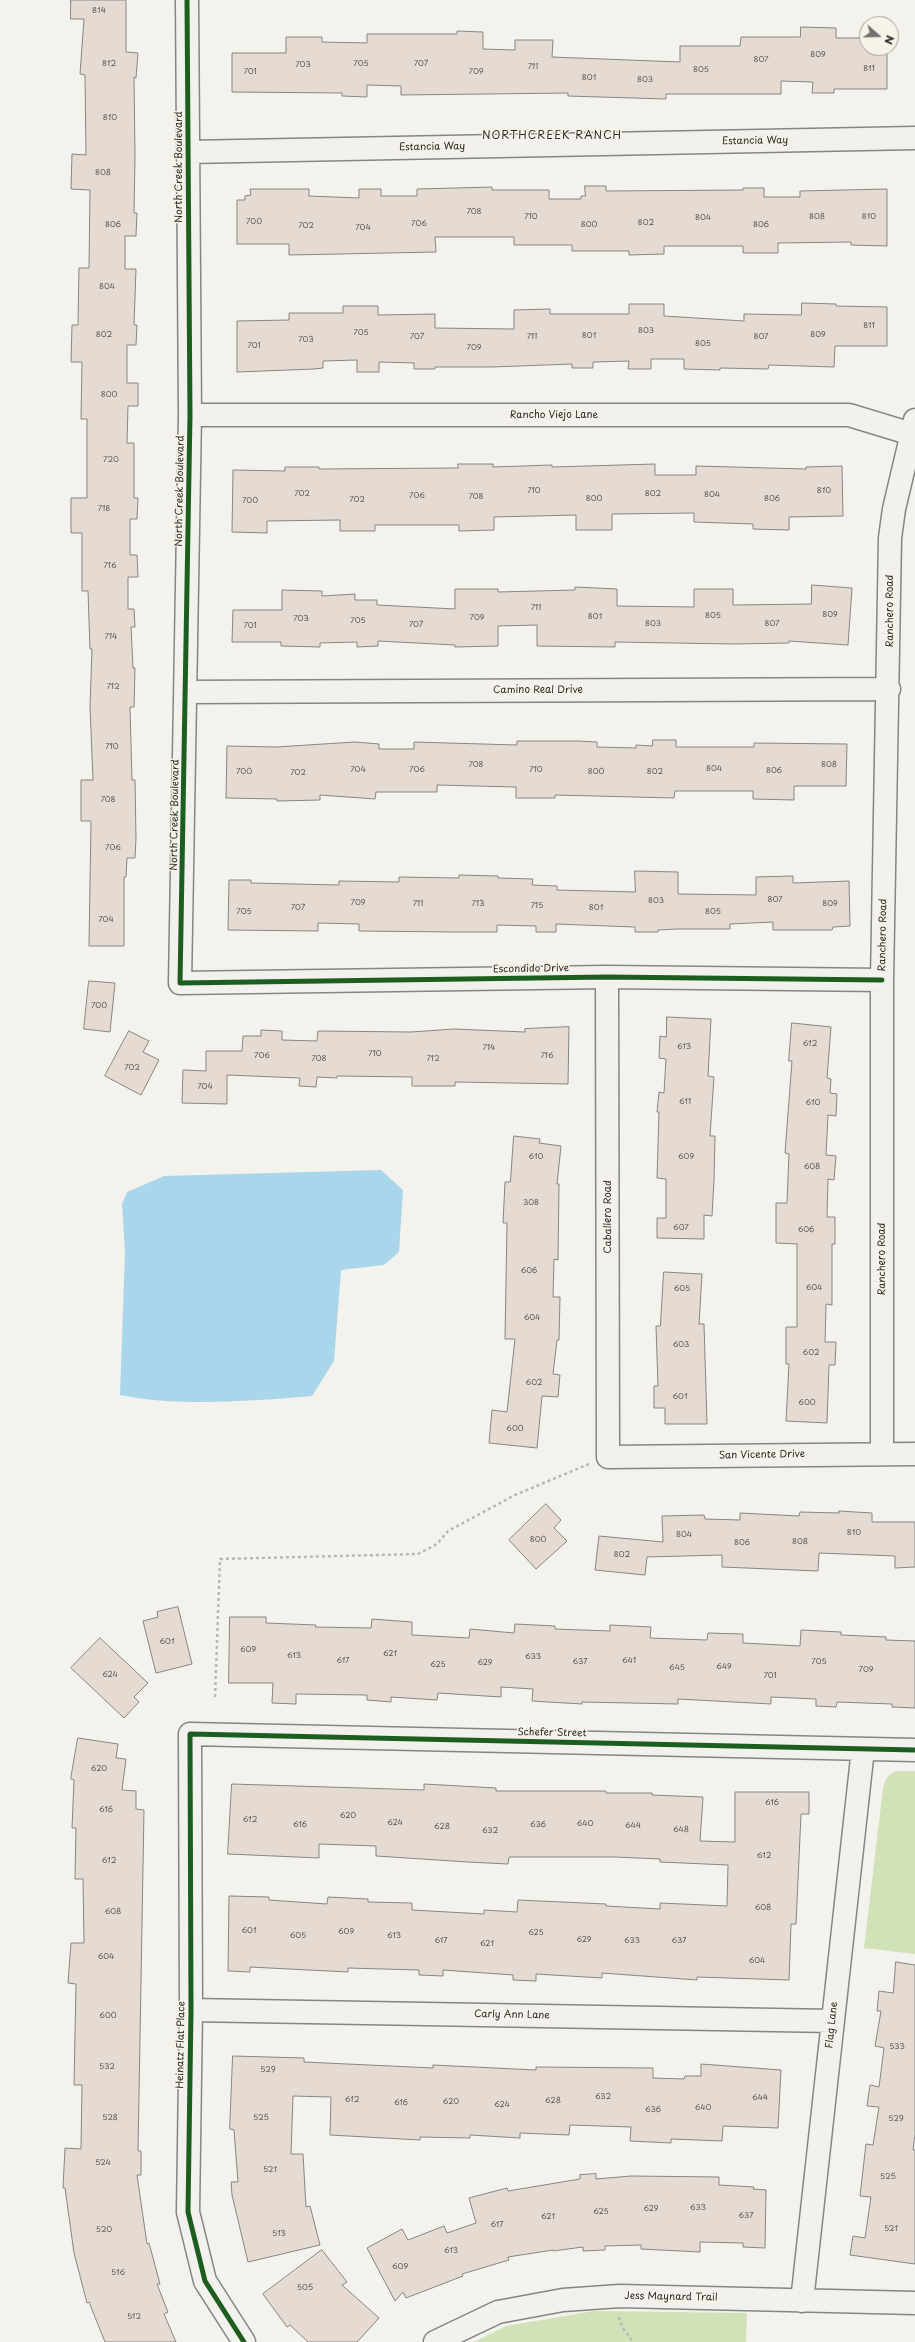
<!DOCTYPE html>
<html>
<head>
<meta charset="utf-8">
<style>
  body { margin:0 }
  #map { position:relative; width:915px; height:2342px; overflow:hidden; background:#f4f2ec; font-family:"Playpen Sans",sans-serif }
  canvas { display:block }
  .north { position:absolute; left:859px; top:16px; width:40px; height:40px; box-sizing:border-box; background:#f7f3e8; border:1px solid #a5a39c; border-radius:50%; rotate:110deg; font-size:11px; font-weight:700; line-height:16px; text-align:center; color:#2b2b2b }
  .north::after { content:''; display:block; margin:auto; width:14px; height:18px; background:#71716f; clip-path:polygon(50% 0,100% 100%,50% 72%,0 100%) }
</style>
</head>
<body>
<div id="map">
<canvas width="915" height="2342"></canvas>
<div class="north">N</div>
</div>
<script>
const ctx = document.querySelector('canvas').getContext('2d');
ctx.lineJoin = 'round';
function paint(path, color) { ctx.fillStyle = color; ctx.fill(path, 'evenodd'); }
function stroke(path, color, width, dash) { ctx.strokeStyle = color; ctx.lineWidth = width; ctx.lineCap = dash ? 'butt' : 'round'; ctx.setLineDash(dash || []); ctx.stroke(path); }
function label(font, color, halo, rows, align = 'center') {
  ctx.font = font + ' "Playpen Sans",sans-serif'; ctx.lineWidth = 3; ctx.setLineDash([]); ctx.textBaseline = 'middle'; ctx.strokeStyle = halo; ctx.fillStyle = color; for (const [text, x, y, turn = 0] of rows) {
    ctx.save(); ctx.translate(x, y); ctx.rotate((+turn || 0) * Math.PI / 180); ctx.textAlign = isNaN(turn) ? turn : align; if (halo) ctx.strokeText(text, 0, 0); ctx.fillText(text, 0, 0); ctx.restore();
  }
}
const green = new Path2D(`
  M 898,1771 L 915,1771 L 915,1954 L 864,1948 L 883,1788 C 886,1778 887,1774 898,1771 Z
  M 594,2311 L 747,2313 L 746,2342 L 474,2342 L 506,2326 Z`);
const water = new Path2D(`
  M 381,1170 L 403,1190 L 399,1252 L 384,1265 L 341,1270 L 334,1361 L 312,1396 C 253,1401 177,1407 120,1395 L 125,1252 L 122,1204 L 127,1192 L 164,1176 Z`);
const building = new Path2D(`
  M 71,0 L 126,0 L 126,52 L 138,53 L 136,78 L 134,77 L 135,156 L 134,213 L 137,213 L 136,236 L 125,236 L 125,269 L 136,269 L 134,325 L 137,325 L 136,345 L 127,345 L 127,383 L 138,383 L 138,406 L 128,406 L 127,443 L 134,443 L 134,498 L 138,498 L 137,519 L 130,519 L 130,555 L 137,555 L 138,577 L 128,577 L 128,609 L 134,609 L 135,627 L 131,627 L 133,668 L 135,668 L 134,707 L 130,707 L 132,780 L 135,780 L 136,838 L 135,858 L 127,858 L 126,877 L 124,877 L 124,946 L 89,946 L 91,821 L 81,821 L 81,780 L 93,780 L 90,706 L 92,649 L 90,649 L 88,591 L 82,591 L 82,533 L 71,533 L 71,498 L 87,498 L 87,419 L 81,419 L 82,362 L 71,362 L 72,325 L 78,325 L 79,268 L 89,268 L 90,190 L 71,189 L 72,154 L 86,155 L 85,75 L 80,74 L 84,19 L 71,19 Z
  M 801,27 L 836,28 L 836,38 L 867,38 L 867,48 L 887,48 L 887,89 L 834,89 L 834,93 L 812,93 L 813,82 L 781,81 L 781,94 L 666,94 L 666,99 L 568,96 L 568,93 L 401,95 L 401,86 L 367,85 L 367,97 L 342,96 L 342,93 L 232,92 L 232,53 L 286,53 L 286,37 L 322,37 L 322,42 L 367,43 L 367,34 L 457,34 L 457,31 L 483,32 L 483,49 L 515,50 L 515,40 L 553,40 L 552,57 L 680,62 L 680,46 L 740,46 L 741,37 L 800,37 Z
  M 585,186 L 606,186 L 606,191 L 743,190 L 743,188 L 764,188 L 764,197 L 800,197 L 800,191 L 887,189 L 887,246 L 851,245 L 851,242 L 778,243 L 778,253 L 743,253 L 743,246 L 664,246 L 664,254 L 629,255 L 629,251 L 572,251 L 572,245 L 514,245 L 514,237 L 435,237 L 436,252 L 289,255 L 289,244 L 237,244 L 237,200 L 245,200 L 245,196 L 251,195 L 250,189 L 309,189 L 309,196 L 359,198 L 359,189 L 381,189 L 381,196 L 417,196 L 417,189 L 492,187 L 492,190 L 549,190 L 549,199 L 581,199 L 581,196 L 585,196 Z
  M 802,303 L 836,304 L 836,306 L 887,307 L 887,346 L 835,346 L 834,367 L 769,365 L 768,369 L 720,368 L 720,370 L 684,369 L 684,359 L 651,359 L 651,369 L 628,369 L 629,361 L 593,362 L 593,368 L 572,368 L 572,364 L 492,367 L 435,367 L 435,369 L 414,369 L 414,363 L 379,362 L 379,372 L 357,372 L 357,360 L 323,361 L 323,368 L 314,369 L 237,372 L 237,321 L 289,320 L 289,313 L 343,313 L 343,306 L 378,306 L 378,315 L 435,314 L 435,328 L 514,329 L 514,310 L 550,309 L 550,314 L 629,314 L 629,304 L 664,304 L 664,316 L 744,321 L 744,314 L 801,315 Z
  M 458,464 L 493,464 L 493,467 L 552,465 L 552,467 L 655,464 L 655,475 L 696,475 L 696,466 L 806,469 L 806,467 L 842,466 L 843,516 L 789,517 L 789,530 L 753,529 L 753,524 L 694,522 L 694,513 L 612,514 L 612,530 L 576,530 L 576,515 L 494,517 L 494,530 L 459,531 L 459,525 L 375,525 L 375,531 L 340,531 L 340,520 L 267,521 L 267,533 L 232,532 L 233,470 L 285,471 L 285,467 L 319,467 L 319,469 L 458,468 Z
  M 812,585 L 852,588 L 848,645 L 789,641 L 789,643 L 733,644 L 615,642 L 615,647 L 537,646 L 537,625 L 498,626 L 498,646 L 455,647 L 455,645 L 378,641 L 378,646 L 357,647 L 357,642 L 320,643 L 320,647 L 281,646 L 281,642 L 232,642 L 233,610 L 282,610 L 282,590 L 322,591 L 322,596 L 355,594 L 355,600 L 377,600 L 377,605 L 455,609 L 455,589 L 498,589 L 498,592 L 575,590 L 575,587 L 617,589 L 617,606 L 694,607 L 694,589 L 733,589 L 733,605 L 811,604 Z
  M 653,740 L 676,740 L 676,747 L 754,747 L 754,743 L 847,744 L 846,786 L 794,786 L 794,800 L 753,799 L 753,791 L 675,791 L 674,798 L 555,795 L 555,798 L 516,798 L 516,787 L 437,785 L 437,792 L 376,792 L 375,799 L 320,795 L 320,800 L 277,801 L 277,799 L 226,798 L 227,746 L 276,747 L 355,742 L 379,744 L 379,749 L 414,749 L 414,742 L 517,745 L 517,741 L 578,741 L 597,742 L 597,747 L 636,748 L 636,745 L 652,746 Z
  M 635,871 L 678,872 L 678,894 L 756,895 L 756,877 L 793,876 L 793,883 L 849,881 L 850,926 L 833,927 L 832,930 L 773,930 L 773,922 L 730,924 L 730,929 L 677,929 L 658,930 L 658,932 L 635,932 L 635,927 L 556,924 L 556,932 L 536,932 L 536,926 L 497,925 L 497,932 L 454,932 L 359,931 L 359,924 L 318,923 L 318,931 L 228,930 L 229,880 L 251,880 L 251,883 L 339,885 L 339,881 L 399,882 L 399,877 L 459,878 L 459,875 L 498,876 L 498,878 L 533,879 L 532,885 L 557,886 L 557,890 L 635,892 Z
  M 89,981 L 115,983 L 110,1032 L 84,1029 Z
  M 667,1017 L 711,1019 L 708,1076 L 714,1077 L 710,1136 L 715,1136 L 714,1180 L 712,1216 L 704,1215 L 704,1239 L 657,1238 L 657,1218 L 666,1218 L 666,1179 L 657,1178 L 659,1112 L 657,1112 L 659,1092 L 664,1093 L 666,1059 L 659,1058 L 660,1036 L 666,1037 Z
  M 792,1023 L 831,1027 L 827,1078 L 831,1079 L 830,1093 L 837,1094 L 836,1116 L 828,1115 L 826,1155 L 836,1156 L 834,1180 L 828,1179 L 827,1217 L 835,1217 L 835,1244 L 832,1244 L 832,1305 L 826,1304 L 825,1342 L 836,1342 L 835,1365 L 829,1365 L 827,1423 L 786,1421 L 789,1364 L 786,1364 L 786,1327 L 797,1327 L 797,1244 L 776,1243 L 776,1203 L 787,1203 L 789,1154 L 785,1153 L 792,1061 L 789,1061 Z
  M 569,1027 L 568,1084 L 455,1082 L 455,1086 L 412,1086 L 412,1077 L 337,1076 L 337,1078 L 317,1077 L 316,1087 L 299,1086 L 300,1078 L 227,1075 L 227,1104 L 182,1103 L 183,1070 L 206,1071 L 206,1051 L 242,1051 L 243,1036 L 261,1036 L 261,1030 L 282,1031 L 282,1040 L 317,1041 L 318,1031 L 411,1032 L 454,1029 L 525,1032 L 525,1029 Z
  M 129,1031 L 149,1041 L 143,1052 L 159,1060 L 141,1095 L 105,1076 Z
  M 514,1136 L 540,1139 L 539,1143 L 561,1146 L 557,1184 L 559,1184 L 558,1260 L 554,1259 L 553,1297 L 560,1297 L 559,1340 L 557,1340 L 553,1374 L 560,1375 L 558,1397 L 542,1396 L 537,1448 L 489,1443 L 492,1410 L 507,1412 L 515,1339 L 505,1339 L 507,1223 L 503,1223 L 505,1182 L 510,1182 Z
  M 664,1272 L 702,1274 L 699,1324 L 704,1324 L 707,1424 L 665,1424 L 665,1408 L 654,1408 L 654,1386 L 658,1386 L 656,1326 L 660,1326 Z
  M 546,1504 L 561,1520 L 554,1528 L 567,1541 L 536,1569 L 509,1540 Z
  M 839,1511 L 872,1513 L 872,1522 L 915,1522 L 915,1567 L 895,1568 L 895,1556 L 819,1553 L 818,1571 L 722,1567 L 722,1555 L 647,1557 L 645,1575 L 595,1570 L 599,1536 L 663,1542 L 662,1516 L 704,1515 L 705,1519 L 740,1520 L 740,1513 L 799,1516 L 800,1512 L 839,1513 Z
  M 178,1607 L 192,1664 L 156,1673 L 143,1621 L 158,1617 L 157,1612 Z
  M 230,1617 L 266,1617 L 266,1623 L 316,1625 L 315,1627 L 371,1628 L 372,1619 L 412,1622 L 412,1635 L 469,1638 L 470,1629 L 514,1633 L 515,1624 L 555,1626 L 555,1629 L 610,1631 L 610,1625 L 651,1627 L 650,1638 L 707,1640 L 708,1633 L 743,1634 L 743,1643 L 800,1646 L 801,1630 L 841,1632 L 841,1635 L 886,1637 L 886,1640 L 915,1641 L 915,1708 L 892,1707 L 892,1704 L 837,1702 L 836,1707 L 816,1706 L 816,1699 L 771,1697 L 771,1704 L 678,1699 L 678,1704 L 582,1702 L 582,1704 L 532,1701 L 533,1689 L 501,1687 L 501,1697 L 438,1693 L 437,1700 L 391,1697 L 391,1702 L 367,1700 L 367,1695 L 296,1694 L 296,1704 L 272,1703 L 273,1683 L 229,1683 Z
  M 100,1638 L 148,1683 L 134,1697 L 139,1702 L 124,1718 L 71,1668 Z
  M 78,1738 L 118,1744 L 116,1758 L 126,1759 L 122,1790 L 136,1791 L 136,1809 L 144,1810 L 138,2151 L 141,2151 L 141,2175 L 137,2175 L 147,2244 L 149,2243 L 160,2284 L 157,2284 L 168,2312 L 164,2314 L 176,2342 L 105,2342 L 89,2302 L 87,2303 L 74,2253 L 65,2188 L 63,2188 L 65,2148 L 81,2149 L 82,2085 L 74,2085 L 76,1984 L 68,1983 L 71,1943 L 84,1943 L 83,1879 L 75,1879 L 76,1828 L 72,1828 L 74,1780 L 71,1779 Z
  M 232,1784 L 424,1790 L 424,1784 L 496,1788 L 496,1791 L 606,1791 L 606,1793 L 652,1793 L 652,1795 L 703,1797 L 700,1841 L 735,1842 L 735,1792 L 809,1792 L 809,1814 L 801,1814 L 796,1924 L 791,1924 L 789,1980 L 697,1977 L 697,1980 L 602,1973 L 602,1978 L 536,1974 L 536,1981 L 513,1980 L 513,1975 L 443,1970 L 443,1976 L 419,1975 L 419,1970 L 348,1968 L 348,1972 L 250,1967 L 250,1972 L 228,1971 L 229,1896 L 269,1897 L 269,1900 L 327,1904 L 328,1897 L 368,1899 L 368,1902 L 412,1903 L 412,1910 L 484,1914 L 484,1910 L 517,1912 L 518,1900 L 606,1904 L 606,1906 L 660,1909 L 660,1903 L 727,1906 L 728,1865 L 660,1862 L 660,1859 L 615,1857 L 509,1857 L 508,1864 L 468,1862 L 376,1856 L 376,1846 L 319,1844 L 319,1858 L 228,1854 Z
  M 896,1962 L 915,1965 L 915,2134 L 913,2150 L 915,2150 L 915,2264 L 850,2255 L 853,2236 L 865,2238 L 871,2197 L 860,2196 L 866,2144 L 873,2145 L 879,2107 L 867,2106 L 870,2085 L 879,2087 L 884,2048 L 875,2046 L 881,2011 L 877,2011 L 879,1991 L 893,1993 Z
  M 233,2056 L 304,2058 L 304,2062 L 433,2068 L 433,2065 L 536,2070 L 536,2067 L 653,2068 L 653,2078 L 684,2079 L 685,2076 L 701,2076 L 701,2064 L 781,2070 L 778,2128 L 723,2126 L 722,2141 L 671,2139 L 671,2143 L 630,2141 L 631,2127 L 570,2125 L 569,2135 L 520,2133 L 520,2138 L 470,2135 L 470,2138 L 420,2137 L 420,2140 L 330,2135 L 331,2097 L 293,2096 L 291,2154 L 303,2154 L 306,2207 L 310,2206 L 320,2245 L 248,2262 L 232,2195 L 231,2182 L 238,2182 L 234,2130 L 230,2129 Z
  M 596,2174 L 596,2179 L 631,2176 L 719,2177 L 719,2185 L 754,2187 L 753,2189 L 766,2190 L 765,2248 L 743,2247 L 743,2243 L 700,2242 L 700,2252 L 641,2249 L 641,2245 L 605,2246 L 605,2250 L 583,2251 L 583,2247 L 553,2251 L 553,2250 L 508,2257 L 509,2260 L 462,2274 L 463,2276 L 406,2298 L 403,2292 L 395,2301 L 367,2248 L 402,2229 L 408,2240 L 444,2226 L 447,2233 L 476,2223 L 469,2198 L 507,2188 L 508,2191 L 580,2179 L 580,2175 Z
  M 322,2250 L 347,2282 L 342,2285 L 379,2318 L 357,2342 L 308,2342 L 290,2325 L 287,2327 L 263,2294 Z`);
const path = new Path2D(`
  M 215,1697 L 220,1559 L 418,1554 L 437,1544 L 448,1531 L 515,1495 L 589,1464
  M 619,2317 L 622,2327 L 633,2342`);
const street = new Path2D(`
  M 187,0 L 190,415 L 180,983 L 607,977 L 882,980
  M 188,152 L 915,138
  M 190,415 L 849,415 L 915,435
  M 187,692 L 889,689
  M 607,977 L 608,1457 L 915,1454
  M 882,1453 L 882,980 L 890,538 L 894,509 L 915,420
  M 191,2010 L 833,2021
  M 802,2301 L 863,1749
  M 244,2342 L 205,2281 L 188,2212 L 191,2010 L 190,1734 L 915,1750
  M 435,2342 L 498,2312 L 563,2300 L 620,2296 L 915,2303`);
const cycleway = new Path2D(`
  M 187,0 L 190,415 L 180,983 L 607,977 L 882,980
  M 244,2342 L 205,2281 L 188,2212 L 191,2010 L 190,1734 L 915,1750`);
const numberNames = [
  ["814",99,11],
  ["809",818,55],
  ["807",761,60],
  ["812",109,64],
  ["705",361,64],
  ["707",421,64],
  ["703",303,65],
  ["711",533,67],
  ["811",869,69],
  ["805",701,70],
  ["701",250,72],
  ["709",476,72],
  ["801",589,78],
  ["803",645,80],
  ["810",110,118],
  ["808",103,173],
  ["708",474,212],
  ["710",531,217],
  ["808",817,217],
  ["810",869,217],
  ["804",703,218],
  ["700",254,222],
  ["802",646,223],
  ["706",419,224],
  ["806",113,225],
  ["800",589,225],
  ["806",761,225],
  ["702",306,226],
  ["704",363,228],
  ["804",107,287],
  ["811",869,326],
  ["803",646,331],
  ["705",361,333],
  ["802",104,335],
  ["809",818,335],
  ["801",589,336],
  ["707",417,337],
  ["711",532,337],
  ["807",761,337],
  ["703",306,340],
  ["805",703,344],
  ["701",254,346],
  ["709",474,348],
  ["800",109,395],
  ["720",111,460],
  ["710",534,491],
  ["810",824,491],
  ["702",302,494],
  ["802",653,494],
  ["804",712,495],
  ["706",417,496],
  ["708",476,497],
  ["800",594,499],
  ["806",772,499],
  ["702",357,500],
  ["700",250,501],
  ["718",104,509],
  ["716",110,566],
  ["711",536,608],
  ["809",830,615],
  ["805",713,616],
  ["801",595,617],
  ["709",477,618],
  ["703",301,619],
  ["705",358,621],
  ["803",653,624],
  ["807",772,624],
  ["707",416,625],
  ["701",250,626],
  ["714",111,637],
  ["712",113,687],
  ["710",112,747],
  ["708",476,765],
  ["808",829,765],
  ["804",714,769],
  ["704",358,770],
  ["706",417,770],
  ["710",536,770],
  ["806",774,771],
  ["700",244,772],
  ["800",596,772],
  ["802",655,772],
  ["702",298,773],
  ["708",108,800],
  ["706",113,848],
  ["807",775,900],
  ["803",656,901],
  ["709",358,903],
  ["711",418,904],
  ["713",478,904],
  ["809",830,904],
  ["715",537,906],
  ["707",298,908],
  ["801",596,908],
  ["705",244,912],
  ["805",713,912],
  ["704",106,920],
  ["700",99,1006],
  ["612",810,1044],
  ["613",684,1047],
  ["714",489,1048],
  ["710",375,1054],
  ["706",262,1056],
  ["716",547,1056],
  ["708",319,1059],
  ["712",433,1059],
  ["702",132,1068],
  ["704",205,1087],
  ["611",685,1102],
  ["610",813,1103],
  ["610",536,1157],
  ["609",686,1157],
  ["608",812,1167],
  ["308",531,1203],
  ["607",681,1228],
  ["606",806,1230],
  ["606",529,1271],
  ["604",814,1288],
  ["605",682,1289],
  ["604",532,1318],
  ["603",681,1345],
  ["602",811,1353],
  ["602",534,1383],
  ["601",680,1397],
  ["600",807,1403],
  ["600",515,1429],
  ["810",854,1533],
  ["804",684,1535],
  ["800",538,1540],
  ["808",800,1542],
  ["806",742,1543],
  ["802",622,1555],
  ["601",167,1642],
  ["609",248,1650],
  ["621",390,1654],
  ["613",294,1656],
  ["633",533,1657],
  ["617",343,1661],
  ["641",629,1661],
  ["637",580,1662],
  ["705",819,1662],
  ["629",485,1663],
  ["625",438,1665],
  ["649",724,1667],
  ["645",677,1668],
  ["709",866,1670],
  ["624",110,1675],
  ["701",770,1676],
  ["620",99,1769],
  ["616",772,1803],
  ["616",106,1810],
  ["620",348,1816],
  ["612",250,1820],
  ["624",395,1823],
  ["640",585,1824],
  ["616",300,1825],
  ["636",538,1825],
  ["644",633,1826],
  ["628",442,1827],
  ["648",681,1830],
  ["632",490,1831],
  ["612",764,1856],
  ["612",109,1861],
  ["608",763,1908],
  ["608",113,1912],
  ["601",249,1931],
  ["609",346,1932],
  ["625",536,1933],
  ["605",298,1936],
  ["613",394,1936],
  ["629",584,1940],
  ["617",441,1941],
  ["633",632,1941],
  ["637",679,1941],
  ["621",487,1944],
  ["604",106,1957],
  ["604",757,1961],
  ["600",108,2016],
  ["533",897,2047],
  ["532",107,2067],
  ["529",268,2070],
  ["632",603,2097],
  ["644",760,2098],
  ["612",352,2100],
  ["628",553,2101],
  ["620",451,2102],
  ["616",401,2103],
  ["624",502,2105],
  ["640",703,2108],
  ["636",653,2110],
  ["528",110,2118],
  ["525",261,2118],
  ["529",896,2119],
  ["524",103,2163],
  ["521",270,2170],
  ["525",888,2177],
  ["633",698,2208],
  ["629",651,2209],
  ["625",601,2212],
  ["637",746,2216],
  ["621",548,2217],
  ["617",497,2225],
  ["521",891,2229],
  ["520",104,2230],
  ["513",279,2234],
  ["613",451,2251],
  ["609",400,2267],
  ["516",118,2273],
  ["505",305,2288],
  ["512",134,2317]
];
const streetNames = [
  ["Estancia Way",755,141,-1],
  ["Estancia Way",432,147,-1],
  ["North Creek Boulevard",179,167,-90],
  ["Rancho Viejo Lane",554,415],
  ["North Creek Boulevard",180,491,-89],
  ["Ranchero Road",890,611,-90],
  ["Camino Real Drive",538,690],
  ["North Creek Boulevard",175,815,-89],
  ["Ranchero Road",883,935,-89],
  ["Escondido Drive",531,969,-1],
  ["Caballero Road",608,1217,-90],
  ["Ranchero Road",882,1259,-90],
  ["San Vicente Drive",762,1455,-1],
  ["Schefer Street",552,1733,1],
  ["Carly Ann Lane",512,2015,1],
  ["Flag Lane",832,2025,-84],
  ["Heinatz Flat Place",181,2045,-89],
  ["Jess Maynard Trail",671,2297,1]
];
const neighbourhoodNames = [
  ["NORTHCREEK RANCH",552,136]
];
paint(green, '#d1e2b8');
paint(water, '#a9d6eb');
paint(building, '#e5dbd3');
stroke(building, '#858582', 1);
stroke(street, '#858582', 25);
stroke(path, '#b8b7b5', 2.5, [3, 3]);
stroke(street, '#f2f1ed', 22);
stroke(cycleway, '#1b5e20', 5);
label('8px', '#5a5755', null, numberNames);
label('10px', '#2b2b2b', '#f7f3e8', streetNames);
ctx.letterSpacing = '1px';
label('11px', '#2b2b2b', '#f7f3e8', neighbourhoodNames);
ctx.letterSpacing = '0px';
</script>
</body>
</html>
